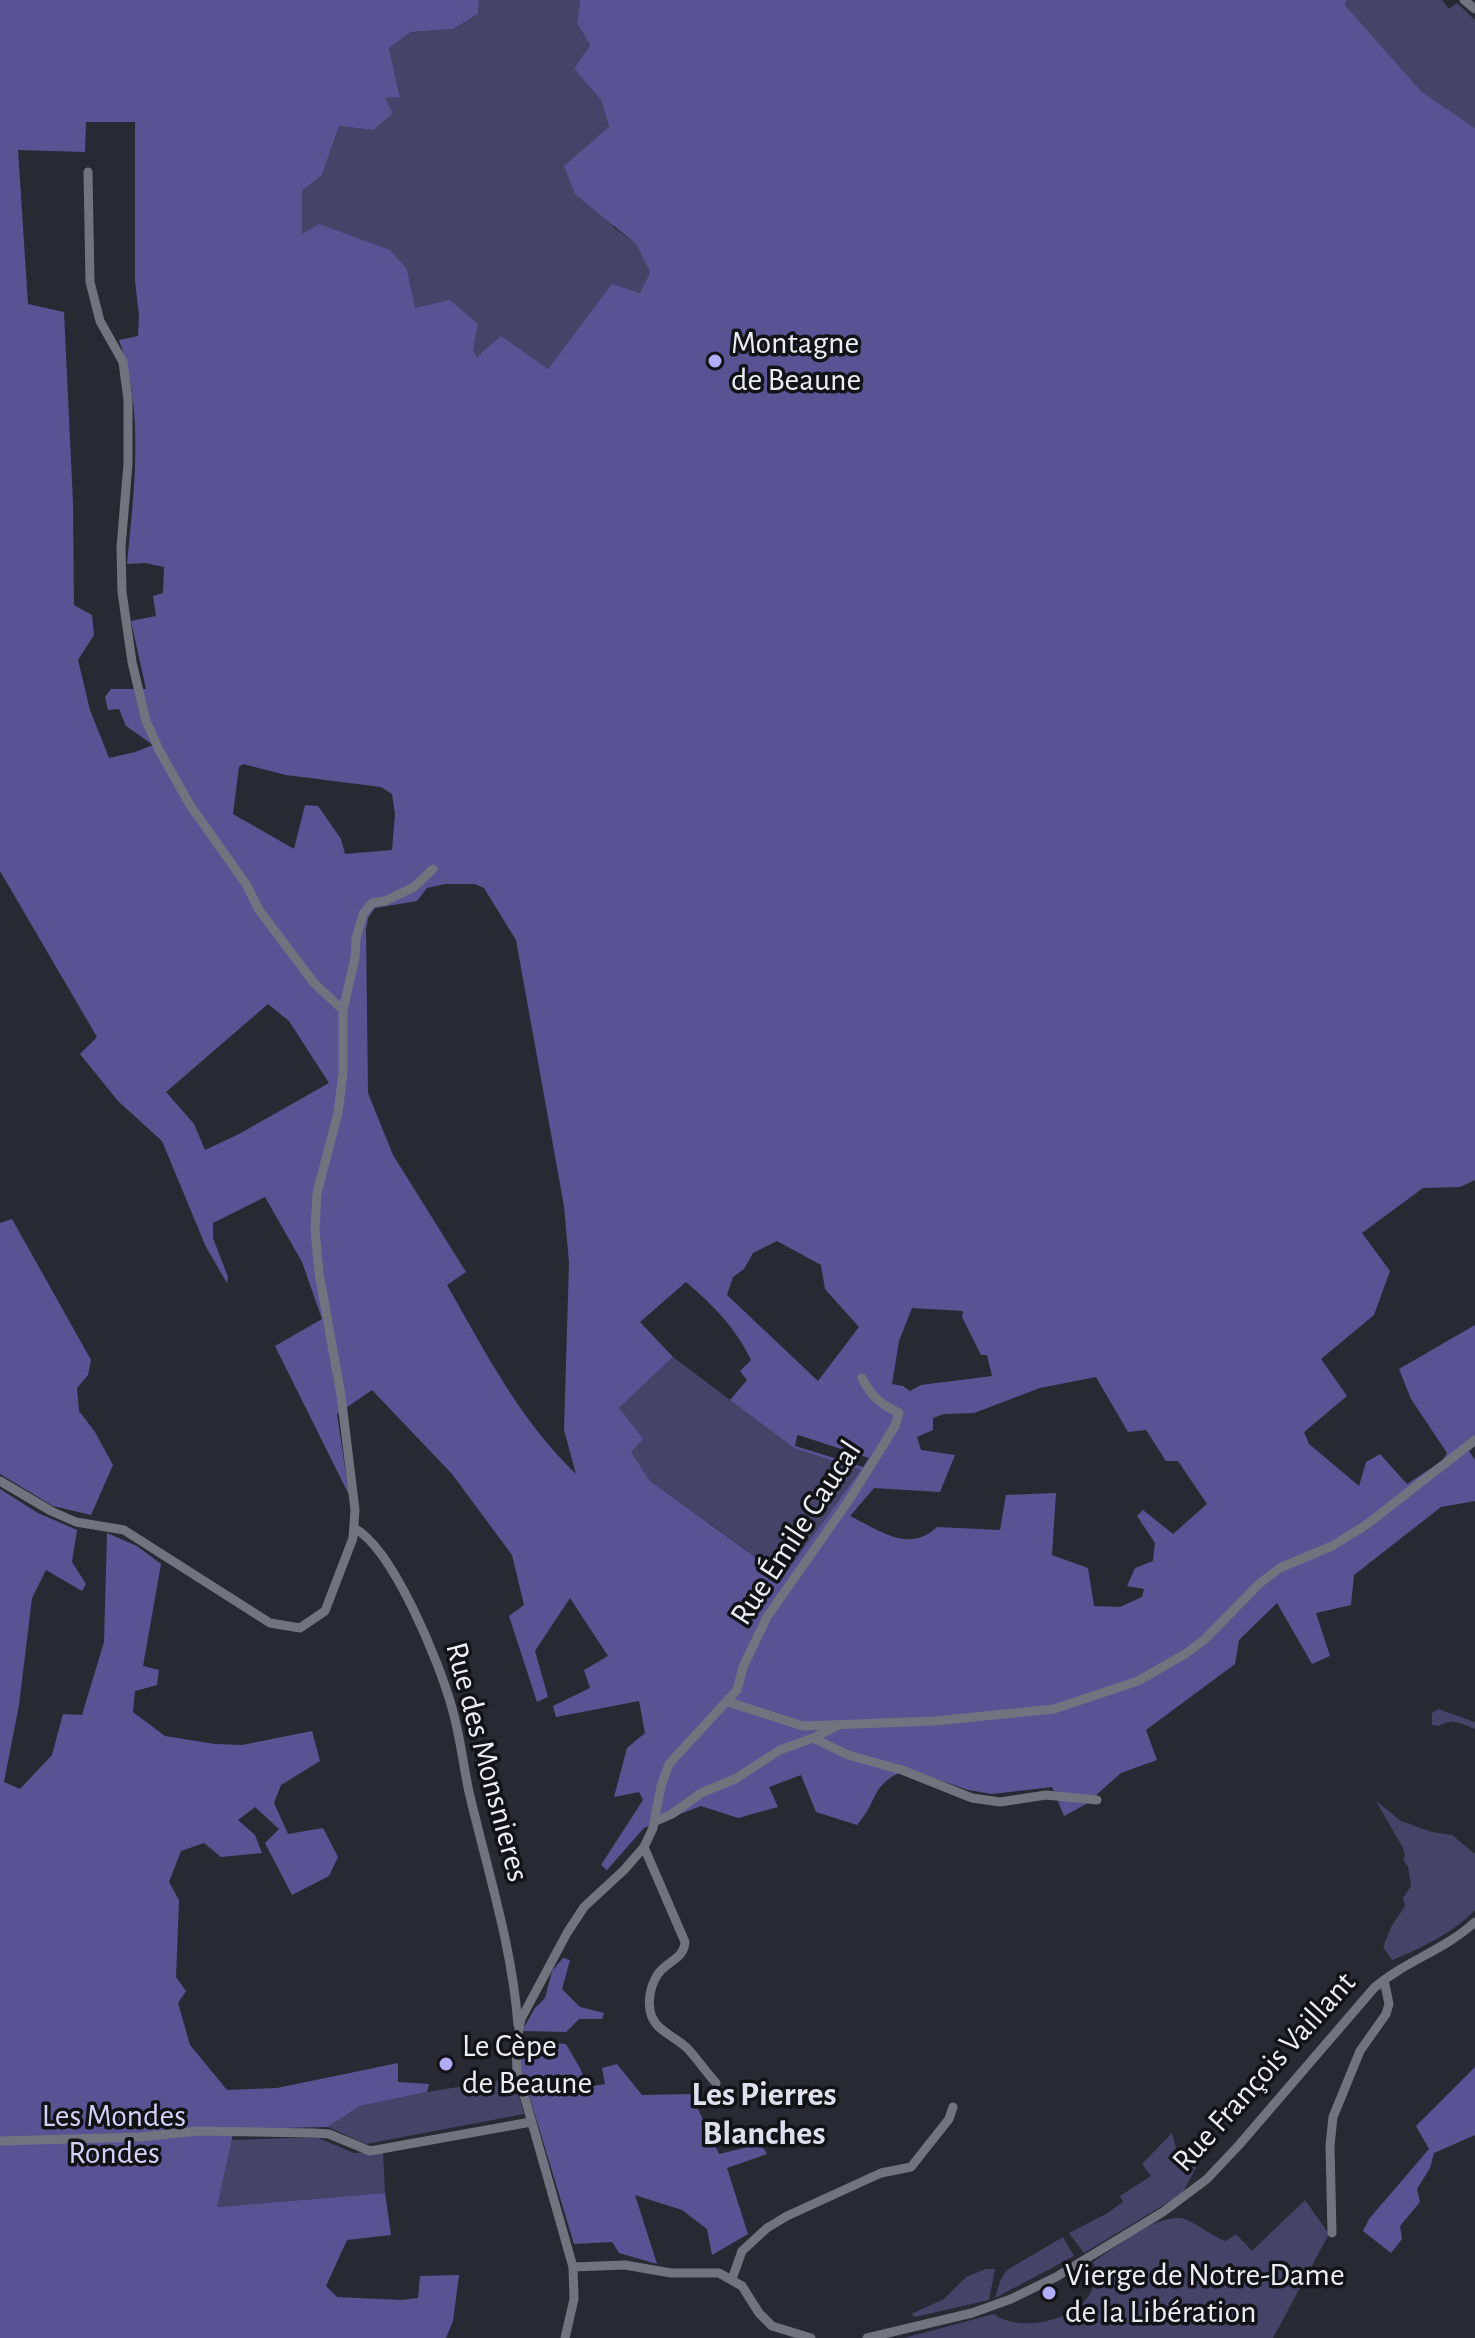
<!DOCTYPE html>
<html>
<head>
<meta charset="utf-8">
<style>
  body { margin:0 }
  canvas { display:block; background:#292933 }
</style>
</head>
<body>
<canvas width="1475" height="2338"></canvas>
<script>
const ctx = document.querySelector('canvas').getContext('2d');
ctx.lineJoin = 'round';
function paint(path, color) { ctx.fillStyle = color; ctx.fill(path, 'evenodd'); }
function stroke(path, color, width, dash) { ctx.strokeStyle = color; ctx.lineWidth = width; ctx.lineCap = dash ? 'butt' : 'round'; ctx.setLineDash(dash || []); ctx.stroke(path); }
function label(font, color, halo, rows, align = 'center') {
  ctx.font = font + ' "Alegreya Sans",sans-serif'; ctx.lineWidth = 7; ctx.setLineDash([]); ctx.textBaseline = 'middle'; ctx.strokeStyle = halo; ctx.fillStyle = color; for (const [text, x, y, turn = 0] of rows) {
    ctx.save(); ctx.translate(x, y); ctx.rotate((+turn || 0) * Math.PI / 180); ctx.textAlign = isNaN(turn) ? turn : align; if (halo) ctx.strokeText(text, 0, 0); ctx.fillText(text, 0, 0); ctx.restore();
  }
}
const green = new Path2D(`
  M 479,0 L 580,0 L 577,23 L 590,45 L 574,69 L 601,100 L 609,127 L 613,227 L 636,244 L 650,272 L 640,293 L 612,285 L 548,369 L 478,357 L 415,309 L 407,269 L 302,235 L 302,191 L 322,175 L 339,126 L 373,130 L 384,98 L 400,96 L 389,48 L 411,32 L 455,29 L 478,14 Z
  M 1347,0 L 1442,0 L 1449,9 L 1457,3 L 1475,20 L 1475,128 L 1422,92 L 1345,5 Z
  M 673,1357 L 794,1448 L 862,1470 L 784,1577 L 650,1481 L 630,1451 L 619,1408 Z
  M 1438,1709 L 1475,1722 L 1475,1729 C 1462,1724 1452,1717 1439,1726 L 1432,1725 L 1432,1713 Z
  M 1376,1801 L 1401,1821 L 1432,1832 L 1452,1835 L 1475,1854 L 1475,1910 C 1456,1931 1418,1950 1392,1960 L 1383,1947 L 1391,1927 L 1405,1906 L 1403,1898 L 1411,1886 L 1408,1867 L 1403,1859 L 1405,1856 L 1403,1848 Z
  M 514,2078 L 524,2114 L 366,2144 L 328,2127 L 360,2106 L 427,2092 Z
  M 1172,2133 L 1176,2148 L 1199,2162 L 1182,2194 L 1084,2253 L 1069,2233 L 1106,2214 L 1123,2202 L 1120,2196 L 1151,2176 L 1142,2164 Z
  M 316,2137 L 354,2153 L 383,2152 L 385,2193 L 217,2207 L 231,2140 Z
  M 1305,2200 L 1329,2234 L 1273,2338 L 904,2338 L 994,2314 C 1025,2338 1110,2314 1093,2262 C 1114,2249 1162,2209 1187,2220 C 1201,2226 1211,2236 1226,2241 L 1236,2234 L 1252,2251 Z
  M 1063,2237 L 1074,2256 L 995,2298 L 1000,2281 L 1007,2270 Z
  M 986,2269 L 995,2269 L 989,2300 L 915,2317 L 911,2314 L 944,2299 L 966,2277 Z`);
const forest = new Path2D(`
  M 0,0 L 479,0 L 478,14 L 454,29 L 411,32 L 389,48 L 400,97 L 385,98 L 393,113 L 373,130 L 339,126 L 322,175 L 302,191 L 302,234 L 319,224 L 390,250 L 407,269 L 415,308 L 450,300 L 478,324 L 473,351 L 477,357 L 501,336 L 548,369 L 612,284 L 640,293 L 650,272 L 636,244 L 575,194 L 564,166 L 609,127 L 601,100 L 574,69 L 590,45 L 577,23 L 580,0 L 1347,0 L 1345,5 L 1422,92 L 1475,128 L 1475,1180 L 1460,1187 L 1423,1188 L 1362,1233 L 1390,1271 L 1374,1315 L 1321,1359 L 1347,1396 L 1304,1432 L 1309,1444 L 1359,1486 L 1366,1462 L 1380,1454 L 1407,1484 L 1442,1461 L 1447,1453 L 1411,1399 L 1399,1369 L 1475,1325 L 1475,1446 L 1469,1451 L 1475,1460 L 1475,1501 L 1441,1507 L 1354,1575 L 1351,1605 L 1316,1613 L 1330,1656 L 1312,1664 L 1277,1603 L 1239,1640 L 1235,1664 L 1146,1730 L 1157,1760 L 1121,1773 L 1086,1804 L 1064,1816 L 1052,1787 L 992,1794 L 968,1790 L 908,1769 C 869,1784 880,1799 857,1825 L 816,1812 L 801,1775 L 769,1787 L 778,1807 L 738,1818 L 701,1806 L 644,1828 L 607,1870 L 601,1865 L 643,1800 L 639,1792 L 614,1797 L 627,1748 L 645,1733 L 639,1701 L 556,1717 L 553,1706 L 590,1688 L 584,1670 L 608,1656 L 570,1598 L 535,1651 L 548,1697 L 537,1702 L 509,1616 L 524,1605 L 512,1555 L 452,1474 L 372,1390 L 337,1414 L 349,1495 L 275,1346 L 322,1319 L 302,1262 L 265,1197 L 213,1223 L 213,1238 L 228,1277 L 227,1283 L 206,1247 L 162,1141 L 118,1101 L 80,1054 L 97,1037 L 0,871 ZM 86,122 L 135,122 L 135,281 L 139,315 L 138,336 L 119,340 C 145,410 134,491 127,564 L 145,563 L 164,567 L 163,593 L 153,596 L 156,616 L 131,621 L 146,689 L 111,689 L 105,697 L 108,710 L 119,709 L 126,726 L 153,745 L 135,752 L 109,758 L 90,710 L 78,660 L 94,635 L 92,615 L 74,605 L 73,503 L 64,312 L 28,304 L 18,150 L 85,152 ZM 243,764 L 286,775 L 381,787 L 392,794 L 395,814 L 392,850 L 345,854 L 341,839 L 318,806 L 305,805 L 294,849 L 233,814 L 239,767 ZM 445,884 L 475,884 L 484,888 L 516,940 L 564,1206 L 569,1263 L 564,1430 L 576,1474 C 519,1419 486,1353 447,1285 L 466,1272 L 393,1155 L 368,1093 L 366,930 L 368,918 L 375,908 L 417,901 L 427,888 ZM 268,1004 L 289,1021 L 329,1083 L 239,1134 L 205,1150 L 194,1124 L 166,1092 ZM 777,1241 L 821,1265 L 825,1289 L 859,1327 L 818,1381 L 727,1295 L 733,1277 L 744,1269 L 753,1253 ZM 686,1282 C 712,1304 736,1328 751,1360 L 740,1371 L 747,1380 L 730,1400 L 794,1448 L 861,1470 L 783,1577 L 650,1481 L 631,1452 L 643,1439 L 619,1408 L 673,1357 L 640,1322 ZM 912,1308 L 963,1311 L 962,1317 L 981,1355 L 987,1355 L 992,1376 L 921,1385 L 910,1391 L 903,1386 L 892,1384 L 899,1341 ZM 1096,1377 L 1128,1432 L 1146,1430 L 1166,1461 L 1178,1461 L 1207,1504 L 1173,1534 L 1143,1510 L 1137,1516 L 1155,1543 L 1153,1561 L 1135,1568 L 1127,1586 L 1144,1589 L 1142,1597 L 1120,1607 L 1094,1606 L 1088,1568 L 1052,1555 L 1056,1493 L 1006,1495 L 1000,1530 L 937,1527 C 909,1554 879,1530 850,1516 L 874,1488 L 940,1492 L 955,1455 L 921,1450 L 917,1437 L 933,1430 L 933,1418 L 944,1414 L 974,1413 L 1040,1388 ZM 797,1436 L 798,1435 L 869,1458 L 863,1467 L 795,1446 Z
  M 12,1219 L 91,1360 L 88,1375 L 77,1388 L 79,1411 L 95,1432 L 113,1465 L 91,1515 L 53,1506 L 0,1474 L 0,1223 Z
  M 0,1489 L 38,1513 L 77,1530 L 72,1562 L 86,1584 L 82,1591 L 46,1570 L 32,1598 L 19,1705 L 4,1782 L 20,1789 L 52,1755 L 63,1714 L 82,1715 L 104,1642 L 107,1533 L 137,1546 L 161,1564 L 143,1666 L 159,1670 L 157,1685 L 135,1691 L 133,1712 L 165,1736 L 215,1744 L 242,1745 L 312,1731 L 320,1761 L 281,1785 L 274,1803 L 288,1834 L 323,1828 L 338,1857 L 329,1876 L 292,1895 L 265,1843 L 279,1829 L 255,1807 L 238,1820 L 255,1835 L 262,1853 L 221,1857 L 204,1843 L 181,1851 L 169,1882 L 179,1900 L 176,1977 L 186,1991 L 178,2003 L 190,2045 L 227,2090 L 277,2088 L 398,2063 L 398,2082 L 429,2084 L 427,2092 L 360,2106 L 328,2127 L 234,2129 L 217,2207 L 385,2193 L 391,2235 L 347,2240 L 326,2286 L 337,2297 L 401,2300 L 418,2298 L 420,2276 L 459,2275 L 453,2321 L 446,2338 L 0,2338 Z
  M 563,1958 L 570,1960 L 562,1989 L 580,2007 L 604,2013 L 602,2019 L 579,2019 L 566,2032 L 522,2031 L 535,2008 L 545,1998 L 552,1971 Z
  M 521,2041 L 566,2044 L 581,2070 L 587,2087 L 605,2084 L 602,2068 L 617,2064 L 642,2095 L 691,2094 L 719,2154 L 761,2144 L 767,2154 L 727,2168 L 748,2234 L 712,2255 L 707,2229 L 682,2210 L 635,2195 L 657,2264 L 619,2253 L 612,2242 L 574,2244 L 521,2068 Z
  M 1475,2067 L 1475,2135 L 1434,2153 L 1430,2168 L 1417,2189 L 1420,2202 L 1400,2226 L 1402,2239 L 1391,2253 L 1363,2231 L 1369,2219 L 1429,2149 L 1416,2126 Z`);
const minor = new Path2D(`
  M 1464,0 L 1475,9
  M 88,172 L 90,282 L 100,321 L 123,362 L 128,400 L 128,464 L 121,547 L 122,592 L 132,662 L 146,721 L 159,750 L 190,805 L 246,884 L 259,910 L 314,983 L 343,1010
  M 0,1481 L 51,1511 L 76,1522 L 124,1530 L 270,1623 L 300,1628 L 325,1611 L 353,1538 L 355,1510 L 341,1395 L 319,1273 L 315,1229 L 317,1193 L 338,1113 L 343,1073 L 343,1010 L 355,958 L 356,939 L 363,914 L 372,903 L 385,901 L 414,887 L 433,869
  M 354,1528 C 393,1548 440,1664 452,1708 C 460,1735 463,1764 469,1792 C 487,1869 512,1945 518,2025
  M 728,1702 L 803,1726 L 935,1721 L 1054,1709 L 1138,1681 L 1185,1654 L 1204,1640 L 1260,1583 L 1280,1568 L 1332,1546 L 1366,1525 L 1475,1440
  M 813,1738 L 848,1755 L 902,1770 L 972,1798 L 1000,1802 L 1046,1795 L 1097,1800
  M 654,1822 L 672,1814 L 701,1793 L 735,1779 L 780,1750 L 813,1738 L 837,1726
  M 644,1847 L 685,1942 C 684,1959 667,1961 658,1974 C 648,1989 645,2013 658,2026 C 667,2035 679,2040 688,2049 C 698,2060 706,2072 716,2083
  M 0,2141 L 140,2137 L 198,2131 L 314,2133 L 329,2134 L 370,2151 L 531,2122
  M 1332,2233 L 1330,2146 L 1333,2117 L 1360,2051 L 1386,2014 L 1389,2004 L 1384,1980
  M 573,2267 L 625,2265 L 671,2273 L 719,2273 L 742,2286 L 759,2313 L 772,2326 L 811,2338
  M 732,2279 L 742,2251 L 767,2228 L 787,2216 L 881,2173 L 911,2167 L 949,2119 L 953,2107
  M 565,2338 L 574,2299 L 573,2267 L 517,2070 L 516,2044 L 521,2019 L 567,1933 L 584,1907 L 624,1870 L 644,1847 L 653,1828 L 661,1786 L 669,1764 L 737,1690 L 743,1667 L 767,1617 L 849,1500 L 895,1426 L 899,1413 C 880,1404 871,1396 862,1378
  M 867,2338 L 972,2313 L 1011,2299 L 1056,2277 L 1163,2212 L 1207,2179 L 1239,2145 L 1374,1988 C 1405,1961 1445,1950 1475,1922`);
const markers = [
  [715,361,8,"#b1adfa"],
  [446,2064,8,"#b1adfa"],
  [1049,2293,8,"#b1adfa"]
];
const poiNames = [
  ["Montagne",731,343],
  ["de Beaune",731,380],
  ["Le Cèpe",462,2046],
  ["de Beaune",462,2083],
  ["Vierge de Notre-Dame",1065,2275],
  ["de la Libération",1065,2312]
];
const streetNames = [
  ["Rue Émile Caucal",796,1533,-57],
  ["Rue des Monsnieres",487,1762,75],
  ["Rue François Vaillant",1264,2072,-48]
];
const parkNames = [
  ["Les Mondes",114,2116],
  ["Rondes",114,2153]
];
const neighbourhoodNames = [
  ["Les Pierres",764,2095],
  ["Blanches",764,2134]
];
paint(green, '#454368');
paint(forest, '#595393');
stroke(minor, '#737380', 9);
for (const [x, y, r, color] of markers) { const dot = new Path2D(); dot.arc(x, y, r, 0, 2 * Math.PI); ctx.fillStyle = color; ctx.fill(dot); stroke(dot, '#121217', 3); }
label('32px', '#ededf5', '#121217', poiNames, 'left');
label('32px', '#ededf5', '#121217', streetNames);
label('32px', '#d2d2f8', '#121217', parkNames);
label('bold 34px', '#dfdfee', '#121217', neighbourhoodNames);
</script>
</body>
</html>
